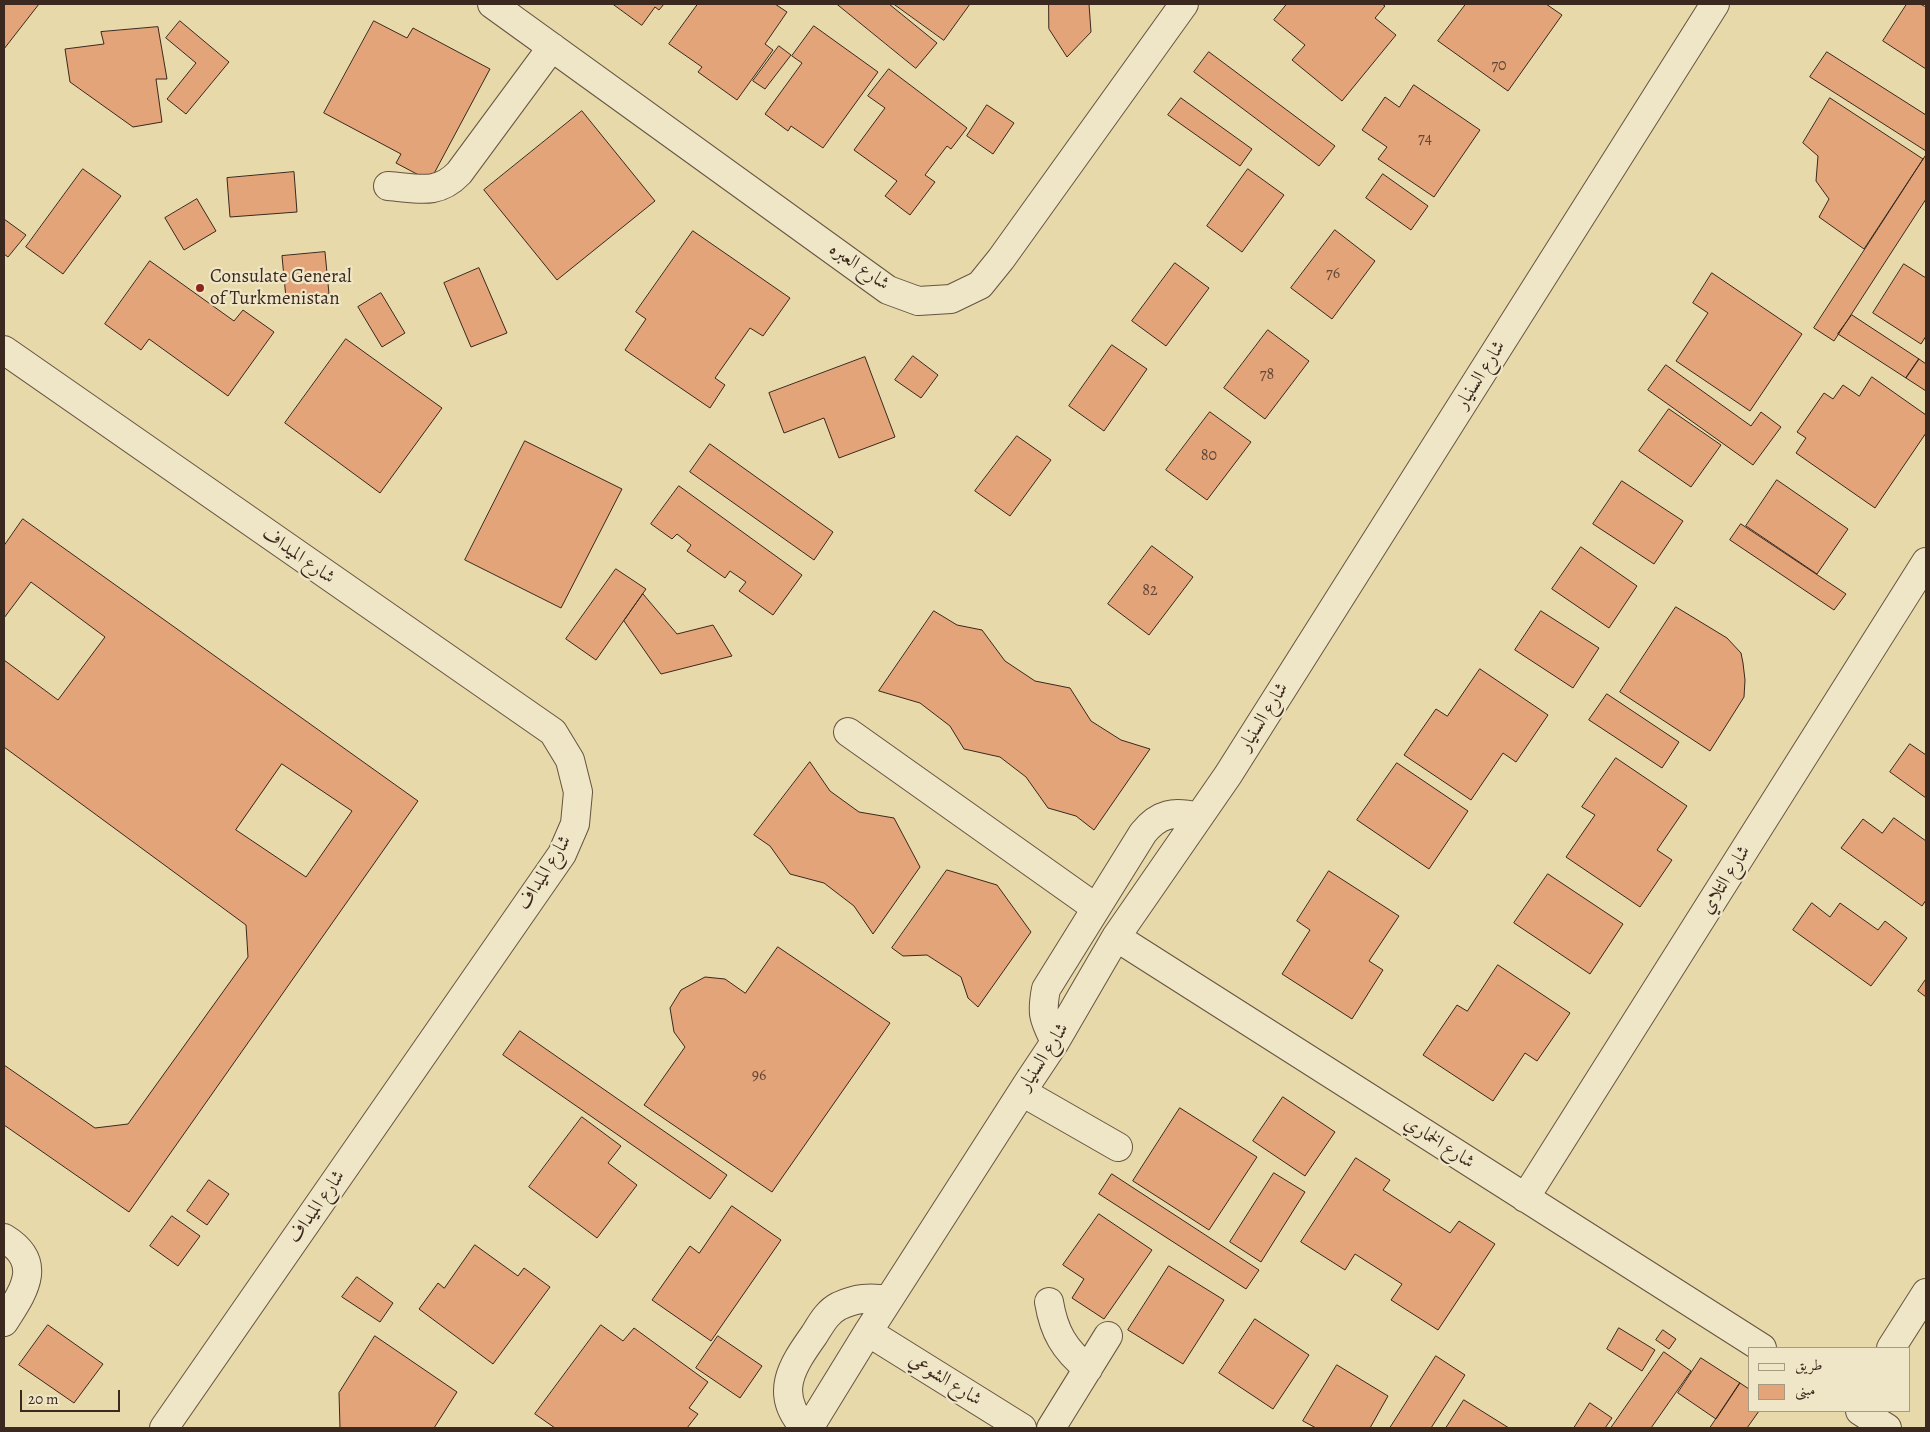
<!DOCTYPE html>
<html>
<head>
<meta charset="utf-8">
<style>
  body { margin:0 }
  #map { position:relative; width:1930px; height:1432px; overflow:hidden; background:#e7d9a9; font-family:Alegreya,Amiri,serif }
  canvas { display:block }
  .frame { position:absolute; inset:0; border:5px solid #3b281e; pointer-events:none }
  .legend { position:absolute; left:1748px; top:1347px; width:162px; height:65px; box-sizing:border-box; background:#efe6c7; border:1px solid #a79a83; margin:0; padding:6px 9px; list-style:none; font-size:15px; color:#3b281e }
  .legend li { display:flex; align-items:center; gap:10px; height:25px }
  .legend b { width:25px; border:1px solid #a79a83 }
  .scale { position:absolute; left:20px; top:1390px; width:100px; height:22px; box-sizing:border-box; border:2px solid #3b281e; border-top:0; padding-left:6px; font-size:15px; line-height:18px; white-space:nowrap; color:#3b281e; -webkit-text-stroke:4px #efe6c7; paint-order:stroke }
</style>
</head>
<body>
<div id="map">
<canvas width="1930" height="1432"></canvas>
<div class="frame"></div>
<ul class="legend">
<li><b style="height:6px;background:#efe6c7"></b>طريق</li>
<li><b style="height:14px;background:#e3a47a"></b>مبنى</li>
</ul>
<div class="scale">20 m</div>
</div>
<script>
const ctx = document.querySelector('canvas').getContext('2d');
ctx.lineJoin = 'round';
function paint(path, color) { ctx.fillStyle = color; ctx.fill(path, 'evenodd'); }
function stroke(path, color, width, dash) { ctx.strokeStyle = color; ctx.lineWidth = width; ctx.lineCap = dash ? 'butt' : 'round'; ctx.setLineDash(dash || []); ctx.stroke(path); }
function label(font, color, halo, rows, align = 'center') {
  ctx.font = font + ' Alegreya,Amiri,serif'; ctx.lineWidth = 4.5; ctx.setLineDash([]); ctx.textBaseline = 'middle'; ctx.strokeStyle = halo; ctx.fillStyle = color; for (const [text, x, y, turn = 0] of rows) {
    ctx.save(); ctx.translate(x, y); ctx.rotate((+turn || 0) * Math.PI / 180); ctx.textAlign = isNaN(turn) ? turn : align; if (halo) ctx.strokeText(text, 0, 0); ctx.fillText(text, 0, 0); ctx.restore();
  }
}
const building = new Path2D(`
  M 4,4 L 39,4 L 4,49 Z
  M 613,4 L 664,4 L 659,10 L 655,7 L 642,25 Z
  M 698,4 L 775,4 L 787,12 L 765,44 L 773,50 L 737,100 L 698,72 L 702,67 L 669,44 Z
  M 837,4 L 889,4 L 937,43 L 916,68 Z
  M 894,4 L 970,4 L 944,40 Z
  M 1049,4 L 1089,4 L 1091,32 L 1067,57 L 1049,29 Z
  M 1287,4 L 1382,4 L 1385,6 L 1375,18 L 1396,35 L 1342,101 L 1292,60 L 1305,45 L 1274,20 Z
  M 1466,4 L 1546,4 L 1562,15 L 1508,91 L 1438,41 Z
  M 1907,4 L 1920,4 L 1926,7 L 1926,69 L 1883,41 Z
  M 180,21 L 229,62 L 186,114 L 167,99 L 196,63 L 166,38 Z
  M 374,21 L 407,38 L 413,28 L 490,69 L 430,181 L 396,163 L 401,154 L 324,113 Z
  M 814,26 L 878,72 L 823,148 L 791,126 L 788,131 L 765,114 L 802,63 L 792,56 Z
  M 158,27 L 167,79 L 156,79 L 162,122 L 133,127 L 70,82 L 65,49 L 104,44 L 101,32 Z
  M 779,46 L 791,55 L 765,89 L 753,81 Z
  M 1209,52 L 1335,146 L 1319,166 L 1194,72 Z
  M 1827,52 L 1926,115 L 1926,151 L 1810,77 Z
  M 889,69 L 967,128 L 951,149 L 947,146 L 925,175 L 935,182 L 910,215 L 885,196 L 897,181 L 854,150 L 885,108 L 868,96 Z
  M 1414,85 L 1480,130 L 1434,197 L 1378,159 L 1387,147 L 1362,130 L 1385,97 L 1399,107 Z
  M 1181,98 L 1252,149 L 1240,166 L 1168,115 Z
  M 1830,98 L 1923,159 L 1864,249 L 1819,217 L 1829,199 L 1816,181 L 1818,156 L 1803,143 Z
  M 987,105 L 1014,123 L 993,154 L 967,136 Z
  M 582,111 L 655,201 L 557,280 L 484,190 Z
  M 1926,155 L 1926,199 L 1834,341 L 1814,328 Z
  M 83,169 L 121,196 L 63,274 L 26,247 Z
  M 1248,169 L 1284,195 L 1242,252 L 1207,226 Z
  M 294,172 L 297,212 L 230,217 L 227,178 Z
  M 1383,174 L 1428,206 L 1411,230 L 1366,198 Z
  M 197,199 L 216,231 L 184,250 L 165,218 Z
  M 4,219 L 26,235 L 8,257 L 4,254 Z
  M 1335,230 L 1375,261 L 1332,319 L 1291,288 Z
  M 693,231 L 790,298 L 763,336 L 750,328 L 715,378 L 725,385 L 710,408 L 625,350 L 646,319 L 636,312 Z
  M 325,252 L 329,294 L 286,298 L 282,256 Z
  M 150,261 L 234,321 L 243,310 L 274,332 L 228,396 L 149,339 L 141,350 L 105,324 Z
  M 1175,263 L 1209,288 L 1166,346 L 1132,321 Z
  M 1904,264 L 1926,278 L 1926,336 L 1921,344 L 1873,313 Z
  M 479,268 L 507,333 L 471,347 L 444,283 Z
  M 1712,273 L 1802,334 L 1750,411 L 1676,361 L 1708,313 L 1693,303 Z
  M 381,293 L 405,333 L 382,347 L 358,307 Z
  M 1852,315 L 1919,359 L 1906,378 L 1838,334 Z
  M 1268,330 L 1309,361 L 1265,419 L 1224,388 Z
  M 346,339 L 442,408 L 380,493 L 285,423 Z
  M 1112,345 L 1147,369 L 1104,431 L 1069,406 Z
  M 913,356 L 938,375 L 921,398 L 895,380 Z
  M 865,357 L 895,437 L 839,458 L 824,418 L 784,433 L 769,393 Z
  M 1919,359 L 1926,364 L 1926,391 L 1906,378 Z
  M 1666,365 L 1751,426 L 1761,412 L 1781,427 L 1753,465 L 1648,390 Z
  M 1872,377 L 1926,415 L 1926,433 L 1875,508 L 1796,453 L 1806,438 L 1797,432 L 1824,393 L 1833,399 L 1843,385 L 1859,396 Z
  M 1669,409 L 1721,445 L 1691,487 L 1639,451 Z
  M 1210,412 L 1251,442 L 1207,500 L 1166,470 Z
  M 1017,436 L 1051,460 L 1010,516 L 975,491 Z
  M 525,441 L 622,489 L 561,608 L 465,560 Z
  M 710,444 L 833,532 L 814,560 L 690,472 Z
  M 1777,480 L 1848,529 L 1817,574 L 1746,526 Z
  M 1622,481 L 1683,521 L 1654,564 L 1593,524 Z
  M 679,486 L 802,575 L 773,615 L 739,591 L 746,582 L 730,571 L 725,578 L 687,551 L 691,545 L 677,534 L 672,539 L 651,524 Z
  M 23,519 L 418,801 L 129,1212 L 4,1125 L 4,1065 L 95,1128 L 128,1124 L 248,957 L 246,925 L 4,747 L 4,660 L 58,700 L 105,637 L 31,582 L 4,618 L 4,546 ZM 282,764 L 352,811 L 306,877 L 236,830 Z
  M 1741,524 L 1846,594 L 1834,610 L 1730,540 Z
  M 1152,546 L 1193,577 L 1149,635 L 1108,604 Z
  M 1581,547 L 1637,586 L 1609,628 L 1552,589 Z
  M 616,569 L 646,589 L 596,660 L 566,639 Z
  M 643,594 L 677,634 L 713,625 L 732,656 L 661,674 L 624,621 Z
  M 1676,607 L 1727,638 L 1741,653 L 1743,663 L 1745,680 L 1744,697 L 1710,751 L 1620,692 Z
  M 934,611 L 957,625 L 982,630 L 1005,661 L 1035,681 L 1070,688 L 1091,721 L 1121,740 L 1150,749 L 1094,830 L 1076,816 L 1048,808 L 1026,777 L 1000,757 L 964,749 L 950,726 L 920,703 L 879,691 Z
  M 1541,611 L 1599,648 L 1573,688 L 1515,650 Z
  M 1480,669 L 1548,715 L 1516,762 L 1503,753 L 1471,800 L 1404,755 L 1436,709 L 1447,716 Z
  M 1607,694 L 1679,742 L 1662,768 L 1589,720 Z
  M 1910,744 L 1926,755 L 1926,798 L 1890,772 Z
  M 1616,758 L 1687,806 L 1657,850 L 1672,860 L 1640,907 L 1566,857 L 1595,815 L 1582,807 Z
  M 810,762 L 830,791 L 859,812 L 894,818 L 920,867 L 873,934 L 854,906 L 824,883 L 790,874 L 770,846 L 754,835 Z
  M 1397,763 L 1468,811 L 1429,869 L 1357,820 Z
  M 1894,818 L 1926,841 L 1926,900 L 1922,906 L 1841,848 L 1863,819 L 1882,833 Z
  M 947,870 L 997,885 L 1031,932 L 978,1007 L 968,998 L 961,977 L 927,955 L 903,956 L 892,948 Z
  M 1329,871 L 1399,916 L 1369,961 L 1383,970 L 1352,1019 L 1282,974 L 1310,930 L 1297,921 Z
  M 1548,874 L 1623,924 L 1590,974 L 1514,923 Z
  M 1812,903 L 1830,917 L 1840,903 L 1878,930 L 1885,921 L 1907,938 L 1871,986 L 1793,930 Z
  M 778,947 L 890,1023 L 772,1192 L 644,1105 L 685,1047 L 674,1032 L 670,1008 L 681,990 L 705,977 L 725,979 L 745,993 Z
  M 1498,965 L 1570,1013 L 1537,1061 L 1525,1053 L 1493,1101 L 1423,1055 L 1457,1005 L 1467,1011 Z
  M 1926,979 L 1926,997 L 1918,991 Z
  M 520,1031 L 727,1175 L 710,1199 L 503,1055 Z
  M 1283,1097 L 1335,1132 L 1305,1176 L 1253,1141 Z
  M 1180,1108 L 1257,1157 L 1209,1230 L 1133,1181 Z
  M 582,1117 L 621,1146 L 608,1163 L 637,1185 L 597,1238 L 529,1187 Z
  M 1356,1158 L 1390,1180 L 1383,1190 L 1450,1233 L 1459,1221 L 1495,1244 L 1438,1330 L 1391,1300 L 1402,1284 L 1355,1254 L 1345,1270 L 1301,1242 Z
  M 1274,1173 L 1305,1192 L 1261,1262 L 1230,1242 Z
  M 1112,1174 L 1259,1270 L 1246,1289 L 1099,1194 Z
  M 209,1180 L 229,1194 L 207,1225 L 187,1211 Z
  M 732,1206 L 781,1240 L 711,1341 L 652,1300 L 690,1246 L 699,1253 Z
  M 1099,1214 L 1152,1250 L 1104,1319 L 1072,1298 L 1084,1279 L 1063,1265 Z
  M 172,1216 L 200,1236 L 178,1266 L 150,1246 Z
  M 475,1245 L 518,1276 L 524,1268 L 550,1287 L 493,1364 L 419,1309 L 438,1283 L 444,1288 Z
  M 1169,1266 L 1224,1300 L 1183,1364 L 1128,1330 Z
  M 357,1277 L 393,1303 L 380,1322 L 342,1297 Z
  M 1255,1319 L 1309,1355 L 1273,1409 L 1219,1373 Z
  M 48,1325 L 103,1364 L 74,1403 L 19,1365 Z
  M 601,1325 L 623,1341 L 634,1328 L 708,1382 L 689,1408 L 698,1414 L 687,1428 L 555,1428 L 535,1414 Z
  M 1619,1328 L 1655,1350 L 1642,1371 L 1607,1349 Z
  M 1663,1330 L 1676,1339 L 1669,1349 L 1656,1340 Z
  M 375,1336 L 457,1392 L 434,1428 L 340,1428 L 339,1393 Z
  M 718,1336 L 762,1366 L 740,1398 L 696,1368 Z
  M 1664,1352 L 1691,1371 L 1651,1428 L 1611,1428 Z
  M 1436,1356 L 1465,1375 L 1431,1428 L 1390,1428 Z
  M 1701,1358 L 1740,1383 L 1716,1419 L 1678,1393 Z
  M 1337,1365 L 1388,1396 L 1370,1428 L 1316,1428 L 1303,1421 Z
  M 1740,1383 L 1749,1389 L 1749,1411 L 1759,1411 L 1747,1428 L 1710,1428 Z
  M 1464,1400 L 1509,1428 L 1446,1428 Z
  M 1590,1403 L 1612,1418 L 1605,1428 L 1574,1428 Z`);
const minor = new Path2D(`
  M 492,4 L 888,290 L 918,301 L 951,299 L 980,285 L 1001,259 L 1184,4
  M 388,186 C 417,188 437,196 459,173 L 552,47
  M 4,350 L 553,732 L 570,760 L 578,792 L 575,824 L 562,854 L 164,1428
  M 848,732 L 1096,908
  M 1116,937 L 1762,1348
  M 1055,1042 C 1044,1019 1041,1015 1046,989 L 1143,833 C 1159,813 1174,811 1198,817
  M 1022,1092 L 1118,1147
  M 1525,1198 L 1926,562
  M 4,1238 C 45,1263 23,1292 4,1322
  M 1049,1302 C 1054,1332 1064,1349 1088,1369
  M 868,1332 L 1022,1428
  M 1891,1348 L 1926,1293
  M 1860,1411 L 1887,1428
  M 805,1428 C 773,1394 792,1366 814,1335 C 821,1324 827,1312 839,1306 C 856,1298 870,1297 888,1300
  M 809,1428 L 868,1332 L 1029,1081 L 1055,1042 L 1116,937 L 1228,775 L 1715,4
  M 1051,1428 L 1108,1336`);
const markers = [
  [200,288,5,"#8f2418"]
];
const numberNames = [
  ["70",1499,66],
  ["74",1425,139],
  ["76",1333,274],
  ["78",1267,375],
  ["80",1209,456],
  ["82",1150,591],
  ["96",759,1076]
];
const streetNames = [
  ["شارع العبره",859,267,35],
  ["شارع السنيار",1481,375,-58],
  ["شارع الميداف",298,556,35],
  ["شارع السنيار",1264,717,-58],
  ["شارع الميداف",545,873,-58],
  ["شارع التلاي",1726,880,-58],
  ["شارع السنيار",1044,1057,-57],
  ["شارع الخماري",1439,1143,33],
  ["شارع الميداف",317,1207,-55],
  ["شارع الشوعي",945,1380,32]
];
const poiNames = [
  ["Consulate General",210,277],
  ["of Turkmenistan",210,299]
];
paint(building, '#e3a47a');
stroke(building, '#3b281e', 1);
stroke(minor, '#665441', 30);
stroke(minor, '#efe6c7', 28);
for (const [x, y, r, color] of markers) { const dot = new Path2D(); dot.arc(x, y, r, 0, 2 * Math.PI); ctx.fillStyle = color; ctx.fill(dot); stroke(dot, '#efe6c7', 2); }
label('16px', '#654735', null, numberNames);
label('19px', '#3b281e', '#efe6c7', streetNames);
label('19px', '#3b281e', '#efe6c7', poiNames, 'left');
</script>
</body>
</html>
